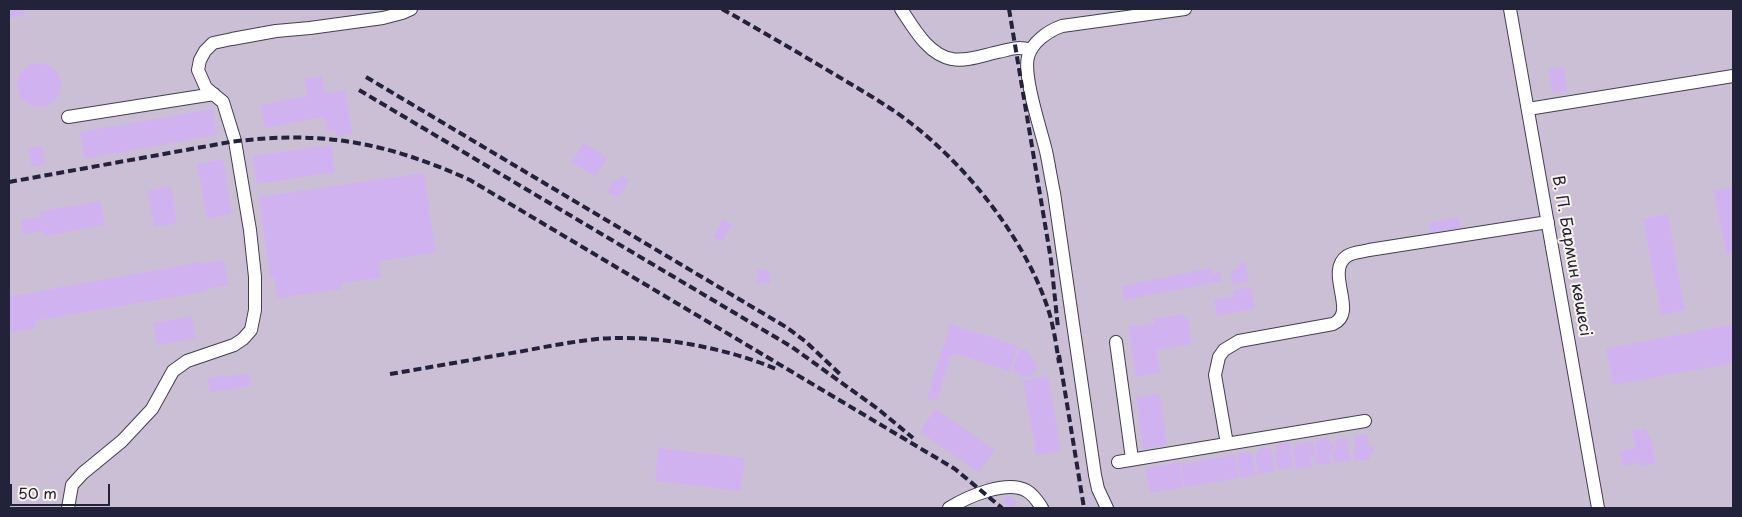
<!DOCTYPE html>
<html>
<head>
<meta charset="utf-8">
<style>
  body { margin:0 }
  #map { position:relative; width:1742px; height:517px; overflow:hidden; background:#f2e1c5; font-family:"Playpen Sans",sans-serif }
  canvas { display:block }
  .frame { position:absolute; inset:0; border:10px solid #22223b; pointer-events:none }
  .scale { position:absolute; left:10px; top:484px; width:100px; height:22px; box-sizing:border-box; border:2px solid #22223b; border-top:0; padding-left:6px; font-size:15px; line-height:18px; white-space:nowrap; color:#22223b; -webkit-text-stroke:4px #f7f3e8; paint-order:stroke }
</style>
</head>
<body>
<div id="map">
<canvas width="1742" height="517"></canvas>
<div class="frame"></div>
<div class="scale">50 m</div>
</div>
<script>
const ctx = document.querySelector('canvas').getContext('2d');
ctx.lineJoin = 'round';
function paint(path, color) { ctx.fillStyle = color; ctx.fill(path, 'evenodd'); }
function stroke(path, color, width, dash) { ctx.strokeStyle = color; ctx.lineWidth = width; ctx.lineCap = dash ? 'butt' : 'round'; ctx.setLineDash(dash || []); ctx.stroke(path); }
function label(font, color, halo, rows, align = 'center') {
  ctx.font = font + ' "Playpen Sans",sans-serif'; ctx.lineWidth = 4; ctx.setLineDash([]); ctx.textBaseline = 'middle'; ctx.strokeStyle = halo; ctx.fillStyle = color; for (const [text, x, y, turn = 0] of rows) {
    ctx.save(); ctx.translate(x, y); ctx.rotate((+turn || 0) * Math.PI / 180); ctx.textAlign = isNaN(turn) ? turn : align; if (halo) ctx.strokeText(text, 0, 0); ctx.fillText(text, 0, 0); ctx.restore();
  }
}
const industrial = new Path2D(`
  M 9,9 L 1733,9 L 1733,508 L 9,508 Z`);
const building = new Path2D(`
  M 9,9 L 24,9 L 25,15 L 9,18 Z
  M17 85a22 22 0 1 1 44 0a22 22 0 1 1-44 0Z
  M 1564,67 L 1567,91 L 1552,93 L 1549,70 Z
  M 322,76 L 325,93 L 345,90 L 353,134 L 336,137 L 335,129 L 327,131 L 324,117 L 265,128 L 260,105 L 308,96 L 305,79 Z
  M 213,109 L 217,135 L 85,159 L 80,132 Z
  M 583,143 L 607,157 L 596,176 L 572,163 Z
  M 331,145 L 335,172 L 257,184 L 253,156 Z
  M 42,146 L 45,165 L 32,167 L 28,148 Z
  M 223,159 L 232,214 L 207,219 L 197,164 Z
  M 424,173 L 436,253 L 379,261 L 381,278 L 341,283 L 342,289 L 277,298 L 274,277 L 270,277 L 259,197 Z
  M 622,176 L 629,180 L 618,198 L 607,192 L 614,179 L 618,181 Z
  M 171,186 L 177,223 L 154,227 L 147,191 Z
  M 1733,187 L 1733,254 L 1727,255 L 1713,191 Z
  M 100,201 L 105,225 L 44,236 L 43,231 L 23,235 L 21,220 L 41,217 L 40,211 Z
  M 1668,214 L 1685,310 L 1661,315 L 1643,219 Z
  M 1458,217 L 1461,228 L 1431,234 L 1429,223 Z
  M 723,219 L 732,224 L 722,242 L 713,237 Z
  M 224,260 L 229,285 L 206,289 L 207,291 L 34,321 L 36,328 L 9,333 L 9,283 L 12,296 L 202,262 L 202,264 Z
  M 1245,262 L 1249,281 L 1233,285 L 1230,270 L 1240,268 L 1239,264 Z
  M 1212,268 L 1213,274 L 1221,272 L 1222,281 L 1124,300 L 1122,286 Z
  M 757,270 L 769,270 L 770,283 L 757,283 Z
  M 1251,287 L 1255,308 L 1217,316 L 1214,300 L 1234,296 L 1233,290 Z
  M 1184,314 L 1185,319 L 1188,319 L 1192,344 L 1157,350 L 1160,373 L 1136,377 L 1128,327 L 1154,323 L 1154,319 Z
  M 192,316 L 196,338 L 157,345 L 153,323 Z
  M 950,324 L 1018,346 L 1010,371 L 956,354 L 950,358 L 937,401 L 927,398 Z
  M 1733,324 L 1733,363 L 1613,385 L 1606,349 Z
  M 1020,348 L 1026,350 L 1035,362 L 1037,370 L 1033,375 L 1023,378 L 1012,370 Z
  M 249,373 L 251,385 L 210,393 L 207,379 L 225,375 L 226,377 Z
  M 1048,376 L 1061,451 L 1036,455 L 1023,380 Z
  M 1160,394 L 1167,445 L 1143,449 L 1136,397 Z
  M 935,409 L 995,450 L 979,472 L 920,432 Z
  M 1646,429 L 1647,434 L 1651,437 L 1656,463 L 1640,466 L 1640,463 L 1623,466 L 1620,451 L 1635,448 L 1632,431 Z
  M 1367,434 L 1369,447 L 1373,447 L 1374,453 L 1369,454 L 1370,459 L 1355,461 L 1353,449 L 1356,448 L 1354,436 Z
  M 1328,438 L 1330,440 L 1334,446 L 1333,449 L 1330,450 L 1331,464 L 1317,465 L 1315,455 L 1317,455 L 1316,445 L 1317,441 L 1321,439 Z
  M 1347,438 L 1351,460 L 1334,463 L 1332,450 L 1336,450 L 1335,440 Z
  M 1313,441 L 1315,452 L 1313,456 L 1311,456 L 1312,467 L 1296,469 L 1293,448 L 1296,447 L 1296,444 Z
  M 1290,443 L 1293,468 L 1278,470 L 1275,452 L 1278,451 L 1277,444 Z
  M 658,448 L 745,458 L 741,491 L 655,481 Z
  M 1271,448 L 1275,471 L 1258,474 L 1255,453 L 1259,453 L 1259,449 Z
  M 1252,452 L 1256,475 L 1241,478 L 1237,454 Z
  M 1235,455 L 1239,478 L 1185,487 L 1181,464 Z
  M 1179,462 L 1184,487 L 1150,493 L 1146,468 Z
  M 1008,495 L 1017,502 L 1012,508 L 1003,502 Z`);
const minor = new Path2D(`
  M 901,9 C 913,27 928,55 952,59 C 966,62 984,55 998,52 C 1012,49 1017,46 1031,50
  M 1510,9 L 1598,508
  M 1528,109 L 1733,76
  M 68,117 L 214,94
  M 1116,342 L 1132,459
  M 1227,444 L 1215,375 L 1219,357 L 1224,350 L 1239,341 L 1333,324 C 1359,313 1324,272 1347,256 C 1353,252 1362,252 1369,250 L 1548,222
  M 1118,462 L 1365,421
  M 68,508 L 72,485 L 83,473 L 122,441 L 152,409 L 173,371 L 187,361 L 234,345 L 243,339 L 251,330 L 255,310 L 255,277 L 250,230 L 235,141 L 223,102 L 206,88 L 198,70 L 200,60 L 205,51 L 213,43 L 232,39 L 276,31 L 310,28 L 383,18 L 402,13 L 411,9
  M 949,508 C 967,497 1007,479 1027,491 C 1034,495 1038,502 1042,508
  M 1107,508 L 1098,489 L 1095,475 L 1054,193 C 1051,179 1049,165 1046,151 C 1041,130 1023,77 1028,57 C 1032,42 1048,31 1062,26 L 1185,9`);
const rail = new Path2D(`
  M 722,9 C 760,30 797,52 834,74 C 859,89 884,103 908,121 C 965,164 1022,235 1046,303 C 1053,322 1056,343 1059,363
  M 1009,9 L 1051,260 L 1058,328
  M 366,77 L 786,327 L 805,341 L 841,375
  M 359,90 L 792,347 L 878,409 L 913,438
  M 9,182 L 230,142 C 321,130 386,142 470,180 L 955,469 L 1002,508
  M 1059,355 L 1084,508
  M 390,374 C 432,367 475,359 518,352 C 544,347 570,342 597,339 C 653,334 724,347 776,369`);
const streetNames = [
  ["В. П. Бармин көшесі",1571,256,80]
];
paint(industrial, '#cbbfd5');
paint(building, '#d1b2f1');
stroke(minor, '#413f50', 14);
stroke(minor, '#fff', 12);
stroke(rail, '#22223b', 4, [8, 4]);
label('16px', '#22223b', '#f7f3e8', streetNames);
</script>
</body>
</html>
